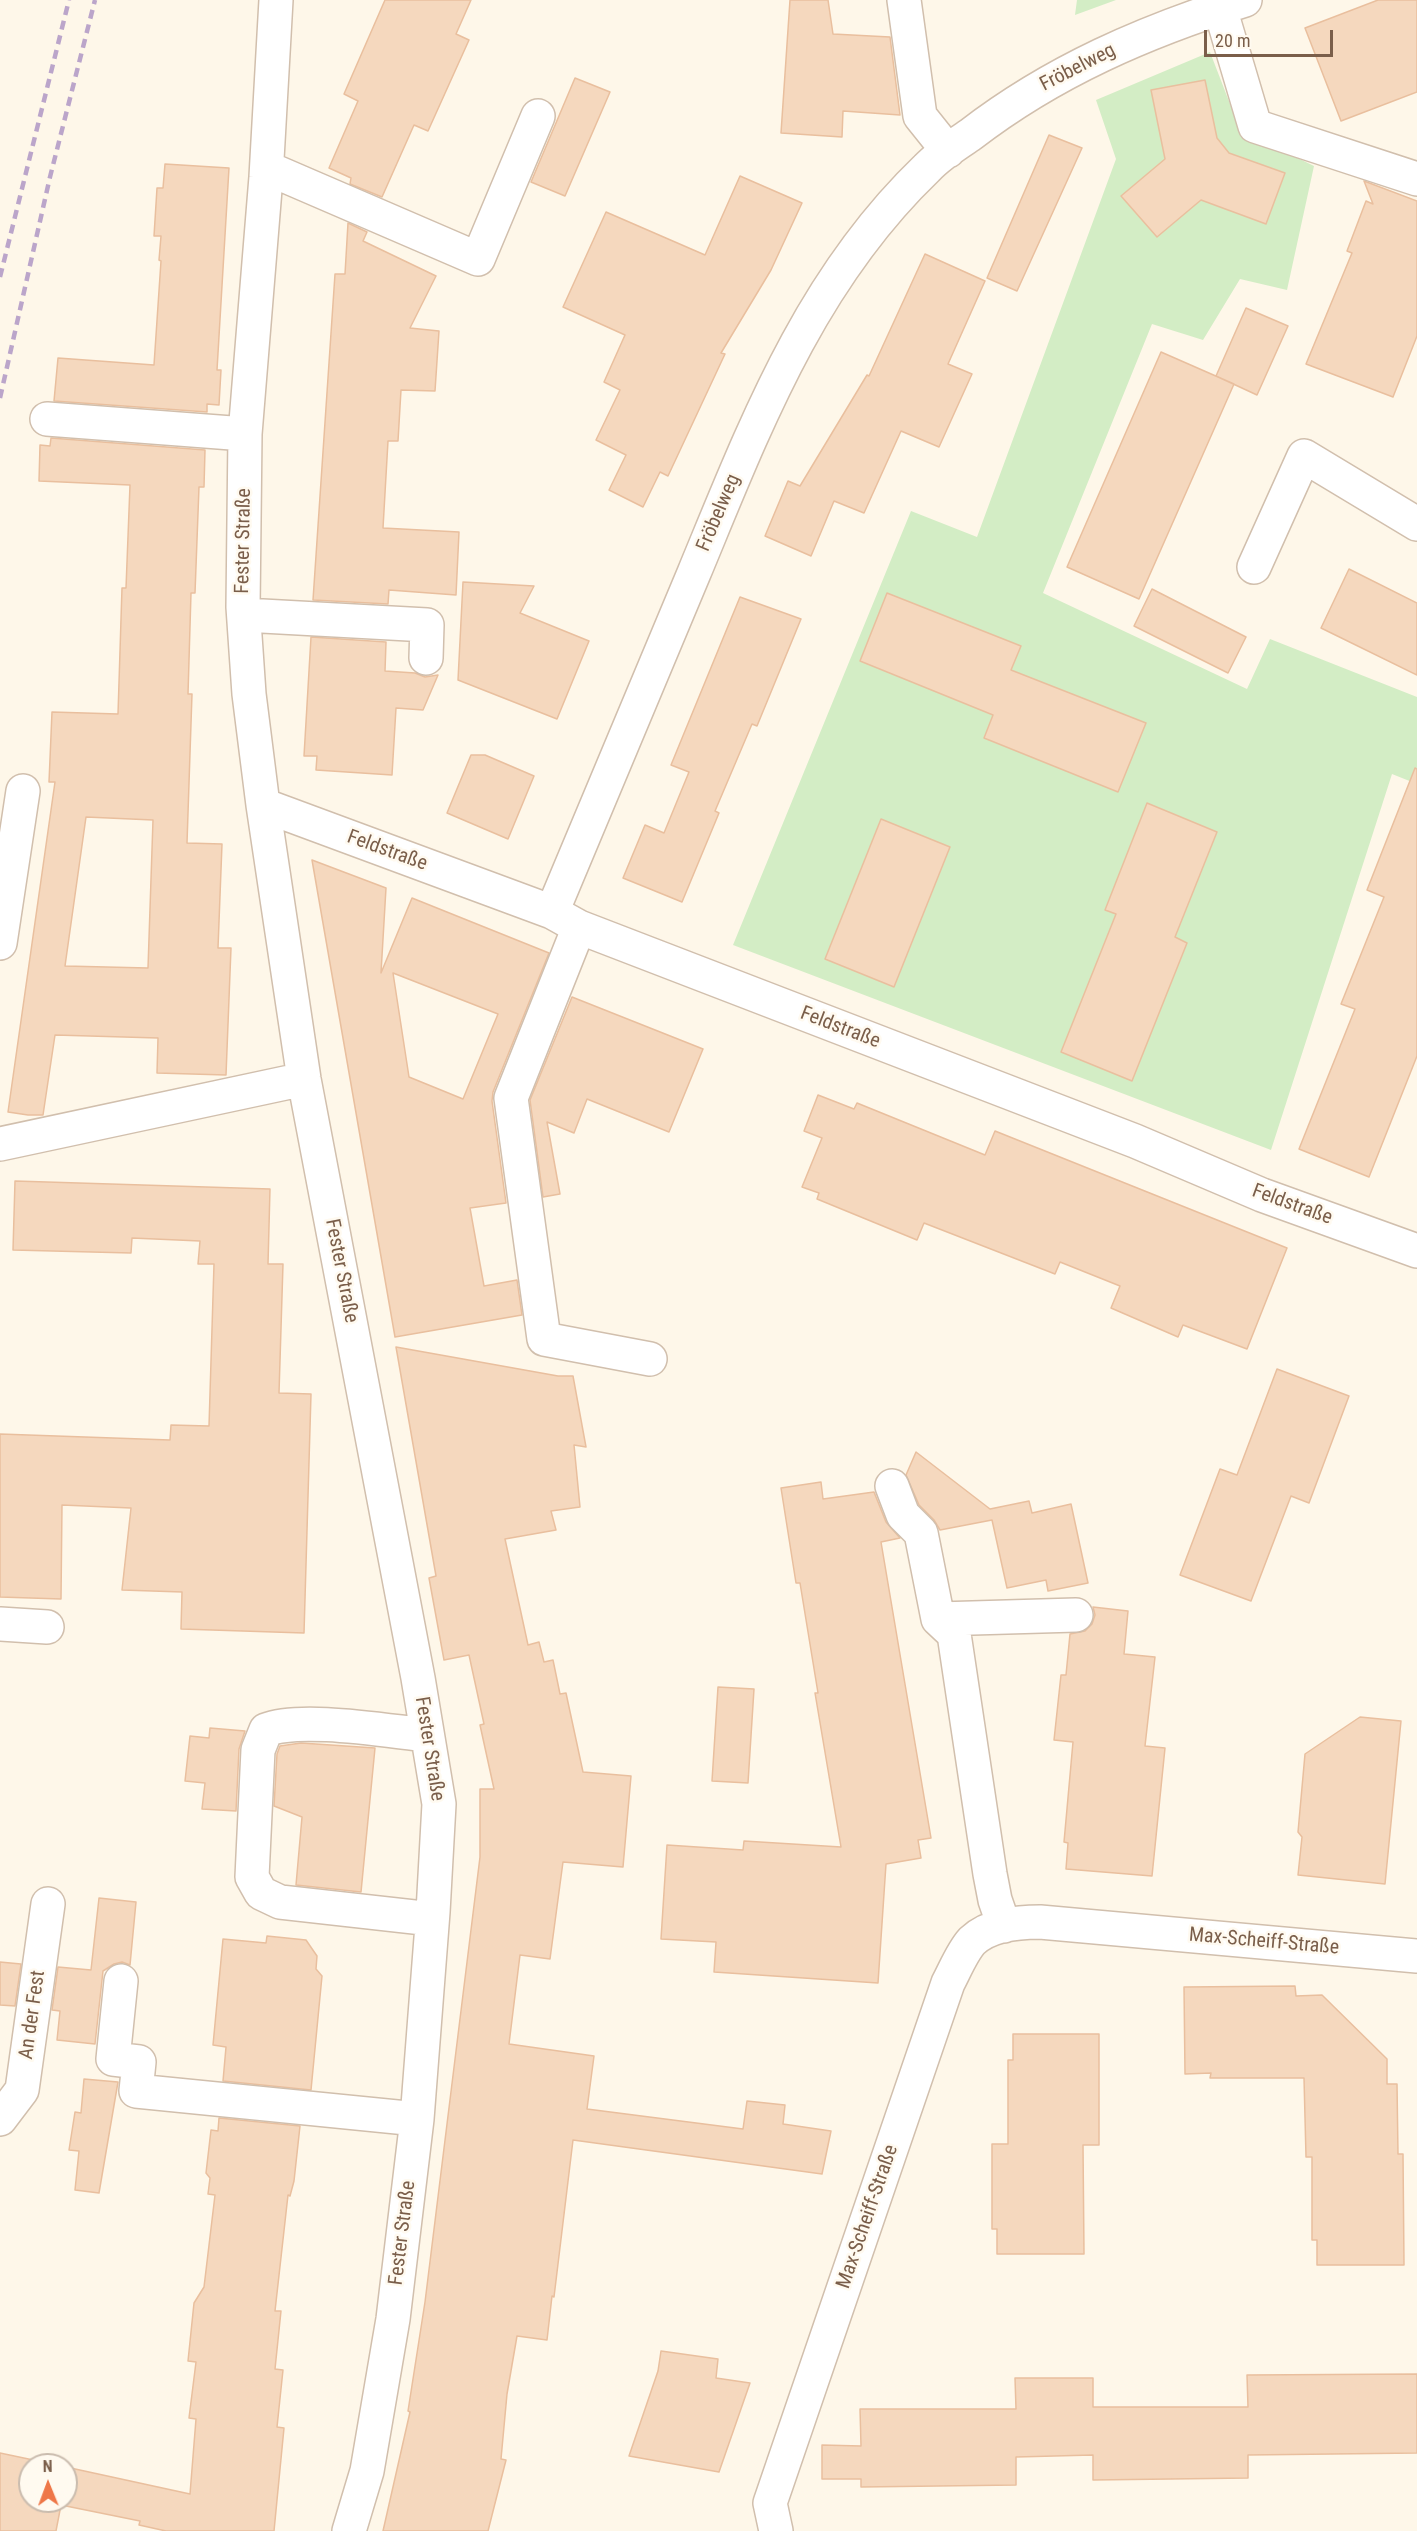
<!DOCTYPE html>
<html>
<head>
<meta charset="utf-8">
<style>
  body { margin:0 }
  #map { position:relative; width:1417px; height:2531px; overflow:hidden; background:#fef7e9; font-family:"Roboto Condensed",sans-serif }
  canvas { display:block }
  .north { position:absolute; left:18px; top:2453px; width:60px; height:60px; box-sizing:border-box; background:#fffaf0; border:2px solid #cabcae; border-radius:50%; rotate:359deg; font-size:16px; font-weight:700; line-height:24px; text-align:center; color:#7a5e4a }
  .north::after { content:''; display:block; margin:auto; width:21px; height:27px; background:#ee7748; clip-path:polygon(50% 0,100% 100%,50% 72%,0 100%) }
  .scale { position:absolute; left:1204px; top:30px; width:129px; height:27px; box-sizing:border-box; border:3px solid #7a5e4a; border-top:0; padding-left:8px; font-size:18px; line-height:21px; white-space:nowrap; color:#7a5e4a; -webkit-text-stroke:4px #fffaf0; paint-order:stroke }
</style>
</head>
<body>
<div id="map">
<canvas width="1417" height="2531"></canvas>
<div class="north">N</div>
<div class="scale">20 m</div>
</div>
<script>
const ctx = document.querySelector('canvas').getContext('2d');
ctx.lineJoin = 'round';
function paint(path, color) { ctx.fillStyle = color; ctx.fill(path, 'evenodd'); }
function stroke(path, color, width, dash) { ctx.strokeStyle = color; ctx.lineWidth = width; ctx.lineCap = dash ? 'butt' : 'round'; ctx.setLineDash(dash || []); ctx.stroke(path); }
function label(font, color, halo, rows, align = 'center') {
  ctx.font = font + ' "Roboto Condensed",sans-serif'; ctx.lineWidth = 5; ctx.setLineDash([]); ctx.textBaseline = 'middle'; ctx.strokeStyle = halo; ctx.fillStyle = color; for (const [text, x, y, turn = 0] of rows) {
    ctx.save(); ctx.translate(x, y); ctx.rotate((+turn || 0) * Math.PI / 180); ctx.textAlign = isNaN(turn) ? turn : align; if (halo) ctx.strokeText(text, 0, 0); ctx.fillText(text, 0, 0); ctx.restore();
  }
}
const green = new Path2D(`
  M 1077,0 L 1116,0 L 1075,15 Z
  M 1210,52 L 1240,130 L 1314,166 L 1287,290 L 1240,279 L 1203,340 L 1152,324 L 1043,593 L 1247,689 L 1270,639 L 1417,697 L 1417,784 L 1392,774 L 1271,1150 L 733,945 L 911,511 L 977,537 L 1116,159 L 1096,100 Z`);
const building = new Path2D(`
  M 385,0 L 471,0 L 456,34 L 469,40 L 428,131 L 414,125 L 382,197 L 350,184 L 351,178 L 329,168 L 358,101 L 344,94 Z
  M 790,0 L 828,0 L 833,34 L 890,37 L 900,115 L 843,111 L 842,137 L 781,133 Z
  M 1378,0 L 1417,0 L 1417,92 L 1341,121 L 1305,28 Z
  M 575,78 L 610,92 L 565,196 L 531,182 Z
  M 1205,80 L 1217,138 L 1229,153 L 1285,173 L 1266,224 L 1201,200 L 1157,237 L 1121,196 L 1165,159 L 1151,90 Z
  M 1049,135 L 1082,148 L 1017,291 L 987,278 Z
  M 165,164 L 229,168 L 217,370 L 221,370 L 219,405 L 207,404 L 207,412 L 54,401 L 58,358 L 154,365 L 161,261 L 159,260 L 161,236 L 154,236 L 157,188 L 163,188 Z
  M 740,176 L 802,203 L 771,270 L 721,353 L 725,354 L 668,476 L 660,472 L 643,507 L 609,490 L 626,455 L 596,440 L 620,390 L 604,382 L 625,335 L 563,307 L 606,212 L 705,255 Z
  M 1364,181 L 1417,201 L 1417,336 L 1393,397 L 1306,364 L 1352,253 L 1347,251 L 1366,201 L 1373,204 Z
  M 348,223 L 367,232 L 363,241 L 436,276 L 410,328 L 439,331 L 435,391 L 401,390 L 398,441 L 388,441 L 383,528 L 459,532 L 456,595 L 389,590 L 388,604 L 313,600 L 335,274 L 345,274 Z
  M 925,254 L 985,281 L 948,364 L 972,374 L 939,447 L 901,431 L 864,513 L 834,501 L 811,556 L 765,536 L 788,481 L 800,486 L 867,375 L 869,376 Z
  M 1246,308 L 1288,326 L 1257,395 L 1216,376 Z
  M 1161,352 L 1234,384 L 1139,599 L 1067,567 Z
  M 51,438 L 205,450 L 204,487 L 199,487 L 195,593 L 191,593 L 188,694 L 192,694 L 187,843 L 222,844 L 218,948 L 231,948 L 226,1075 L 157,1073 L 158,1038 L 55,1035 L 43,1115 L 28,1115 L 8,1112 L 55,782 L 49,782 L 52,712 L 118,714 L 122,588 L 126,588 L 130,485 L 39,481 L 40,445 L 50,446 ZM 86,817 L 153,820 L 148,968 L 65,966 Z
  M 1349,569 L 1417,603 L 1417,675 L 1321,628 Z
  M 463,582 L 534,586 L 520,613 L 589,641 L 557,719 L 458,680 Z
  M 1152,589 L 1246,637 L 1228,673 L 1134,626 Z
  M 887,593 L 1021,646 L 1011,670 L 1146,723 L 1118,792 L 984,738 L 993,715 L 860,661 Z
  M 740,597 L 801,619 L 757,726 L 752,724 L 715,811 L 719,813 L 682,902 L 623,878 L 645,825 L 664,833 L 689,772 L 671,765 Z
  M 311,637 L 386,642 L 385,671 L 415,673 L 425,677 L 438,675 L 423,710 L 396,708 L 392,775 L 316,770 L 317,756 L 304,756 Z
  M 471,755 L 485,755 L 534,776 L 508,839 L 447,813 Z
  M 1415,768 L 1417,769 L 1417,1056 L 1369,1177 L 1299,1149 L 1355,1009 L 1341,1004 L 1384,897 L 1367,890 Z
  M 1147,803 L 1217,832 L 1175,937 L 1187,943 L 1132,1081 L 1061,1052 L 1116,914 L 1105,910 Z
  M 881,819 L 950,847 L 894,987 L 825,959 Z
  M 312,860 L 386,888 L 381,973 L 412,898 L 549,953 L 493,1092 L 492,1101 L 506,1203 L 470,1208 L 484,1286 L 517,1280 L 522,1315 L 395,1337 ZM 393,973 L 498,1014 L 463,1099 L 409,1077 Z
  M 572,997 L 703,1049 L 669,1132 L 587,1099 L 574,1133 L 547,1122 L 560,1194 L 543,1197 L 530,1100 Z
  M 818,1095 L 854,1109 L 857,1103 L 985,1155 L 995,1131 L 1287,1248 L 1247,1349 L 1183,1325 L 1178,1337 L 1111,1308 L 1120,1286 L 1060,1262 L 1055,1274 L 924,1223 L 917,1240 L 817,1199 L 819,1193 L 802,1187 L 822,1138 L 804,1131 Z
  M 15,1181 L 270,1189 L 268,1264 L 283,1264 L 279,1393 L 311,1394 L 304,1633 L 181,1629 L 182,1592 L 122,1590 L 131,1508 L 62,1505 L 61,1599 L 0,1597 L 0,1434 L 170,1440 L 171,1425 L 209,1426 L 214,1264 L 198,1264 L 200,1241 L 132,1238 L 131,1253 L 13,1250 Z
  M 396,1347 L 558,1376 L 573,1376 L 586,1447 L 574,1445 L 580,1507 L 551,1511 L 556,1530 L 505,1539 L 528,1645 L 539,1642 L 544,1662 L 553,1660 L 560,1694 L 566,1693 L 583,1772 L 631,1776 L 623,1867 L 563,1862 L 550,1959 L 520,1955 L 509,2044 L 594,2056 L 587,2109 L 743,2129 L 747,2101 L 785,2105 L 783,2124 L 831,2131 L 822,2174 L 573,2140 L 554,2297 L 552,2296 L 547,2340 L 517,2336 L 507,2394 L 501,2459 L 506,2460 L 488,2531 L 383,2531 L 410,2412 L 408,2411 L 425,2302 L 480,1857 L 480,1789 L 494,1789 L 480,1725 L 484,1724 L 469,1655 L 444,1660 L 429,1578 L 436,1576 Z
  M 1277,1369 L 1349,1396 L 1309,1503 L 1291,1496 L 1251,1601 L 1180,1575 L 1220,1469 L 1237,1475 Z
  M 916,1452 L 990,1509 L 1029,1501 L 1032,1513 L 1071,1504 L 1088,1583 L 1048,1591 L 1046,1580 L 1007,1588 L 992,1520 L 940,1530 L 934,1520 L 919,1505 L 906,1475 Z
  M 821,1482 L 823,1499 L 874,1492 L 886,1522 L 900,1538 L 881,1542 L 931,1838 L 918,1840 L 921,1858 L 886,1864 L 878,1983 L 714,1972 L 716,1942 L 661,1939 L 667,1845 L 743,1850 L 744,1841 L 841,1847 L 815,1693 L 818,1693 L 800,1583 L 796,1583 L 781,1488 Z
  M 1093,1607 L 1128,1611 L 1124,1654 L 1155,1657 L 1145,1746 L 1165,1748 L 1152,1876 L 1066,1869 L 1068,1843 L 1064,1842 L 1073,1742 L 1054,1740 L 1061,1675 L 1066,1675 L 1070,1634 L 1085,1631 L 1092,1624 L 1095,1615 Z
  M 718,1687 L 754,1689 L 748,1783 L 712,1781 Z
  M 1360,1717 L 1401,1721 L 1385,1884 L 1298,1875 L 1302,1837 L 1298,1832 L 1305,1754 Z
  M 210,1728 L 245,1731 L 239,1749 L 236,1811 L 202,1809 L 205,1783 L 185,1781 L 190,1736 L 209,1738 Z
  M 301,1743 L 375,1748 L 361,1892 L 296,1885 L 302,1817 L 274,1806 L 277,1754 L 280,1746 Z
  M 99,1898 L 136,1902 L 130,1965 L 122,1962 L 114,1964 L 103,1971 L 95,2044 L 57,2040 L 60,2011 L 52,2010 L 58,1967 L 91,1970 Z
  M 267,1936 L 306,1940 L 317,1956 L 316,1969 L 322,1976 L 311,2090 L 223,2081 L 226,2047 L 213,2045 L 223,1939 L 266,1943 Z
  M 0,1962 L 21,1964 L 15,2006 L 0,2005 Z
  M 1295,1986 L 1296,1996 L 1322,1995 L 1387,2059 L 1387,2084 L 1397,2084 L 1398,2154 L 1403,2154 L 1404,2265 L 1317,2265 L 1317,2240 L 1312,2240 L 1312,2157 L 1306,2157 L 1304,2078 L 1210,2078 L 1211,2073 L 1185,2074 L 1184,1987 Z
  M 1013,2034 L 1099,2034 L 1099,2145 L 1083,2145 L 1084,2254 L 997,2254 L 997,2229 L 992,2229 L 992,2144 L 1008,2144 L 1008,2060 L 1013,2060 Z
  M 84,2079 L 118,2082 L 99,2193 L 75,2190 L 79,2151 L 69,2150 L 75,2112 L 81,2113 Z
  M 219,2118 L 300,2126 L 294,2181 L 290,2196 L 288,2195 L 275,2311 L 281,2311 L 275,2369 L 283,2370 L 277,2427 L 284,2428 L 274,2531 L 166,2531 L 139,2525 L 140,2521 L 61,2505 L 56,2531 L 0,2531 L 0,2453 L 57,2465 L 30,2465 L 30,2501 L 66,2501 L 66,2467 L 190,2494 L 196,2419 L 189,2418 L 196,2362 L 188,2361 L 194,2303 L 204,2287 L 215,2195 L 208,2194 L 210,2178 L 206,2173 L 211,2130 L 218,2131 Z
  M 661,2351 L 718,2359 L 716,2378 L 750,2383 L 719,2472 L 629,2456 L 658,2371 Z
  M 1417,2374 L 1417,2453 L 1248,2455 L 1248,2478 L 1093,2480 L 1093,2455 L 1016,2457 L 1016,2485 L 861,2487 L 861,2479 L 822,2479 L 822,2445 L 861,2446 L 860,2409 L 1016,2409 L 1015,2378 L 1093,2378 L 1093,2407 L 1248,2407 L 1247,2375 Z`);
const minor = new Path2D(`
  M 276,0 L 266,177 L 245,434 L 243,607 L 249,694 L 263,805 L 304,1079 L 418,1678 L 439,1804 L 433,1912 L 417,2119 L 393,2319 L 367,2471 L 349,2531
  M 904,0 L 920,116 L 948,151
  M 1220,8 L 1255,126 L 1417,179
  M 267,168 L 478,259 L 538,116
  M 47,419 L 245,434
  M 1254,567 L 1304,456 L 1417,524
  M 244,615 L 427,625 L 426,658
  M 263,805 L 552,912 L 579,927 L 1135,1141 L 1262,1195 L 1417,1251
  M 552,912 C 599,799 646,686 694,573 C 755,426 809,281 927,168 C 939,155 955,145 970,135 C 1053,71 1146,31 1245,0
  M 579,927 L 511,1098 L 544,1339 L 650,1359
  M 0,943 L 23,791
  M 0,1144 L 304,1079
  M 892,1486 L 903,1515 L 921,1533 L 938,1619 L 954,1634 L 990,1874 L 995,1900 L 1004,1926
  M 938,1619 L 1076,1615
  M 0,1624 L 47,1627
  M 427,1735 C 387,1731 300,1716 266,1730 L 258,1750 L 252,1877 L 261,1893 L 280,1902 L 432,1919
  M 121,1981 L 113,2059 L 139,2062 L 136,2091 L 417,2119
  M 0,2119 L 22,2090 L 48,1904
  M 776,2531 L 770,2503 L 948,1983 C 955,1970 962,1952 972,1941 C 990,1924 1018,1922 1040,1922 L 1417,1956`);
const rail = new Path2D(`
  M 0,277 L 69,0
  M 0,398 L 50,177 L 95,0`);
const streetNames = [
  ["Fröbelweg",1078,68,-27],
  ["Fröbelweg",719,513,-67],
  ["Fester Straße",244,541,-89],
  ["Feldstraße",387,851,20],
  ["Feldstraße",840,1028,21],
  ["Feldstraße",1292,1205,20],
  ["Fester Straße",341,1271,79],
  ["Fester Straße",429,1749,81],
  ["Max-Scheiff-Straße",1264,1942,5],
  ["An der Fest",33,2015,-82],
  ["Max-Scheiff-Straße",868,2217,-71],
  ["Fester Straße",403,2233,-83]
];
paint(green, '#d3edc5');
paint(building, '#f5d8be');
stroke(building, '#e9bf9e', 1.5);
stroke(minor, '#d1bfad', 36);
stroke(minor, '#fff', 33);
stroke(rail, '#bba5ca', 4.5, [9, 6]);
label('20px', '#7a5e4a', '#fffaf0', streetNames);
</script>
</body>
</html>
